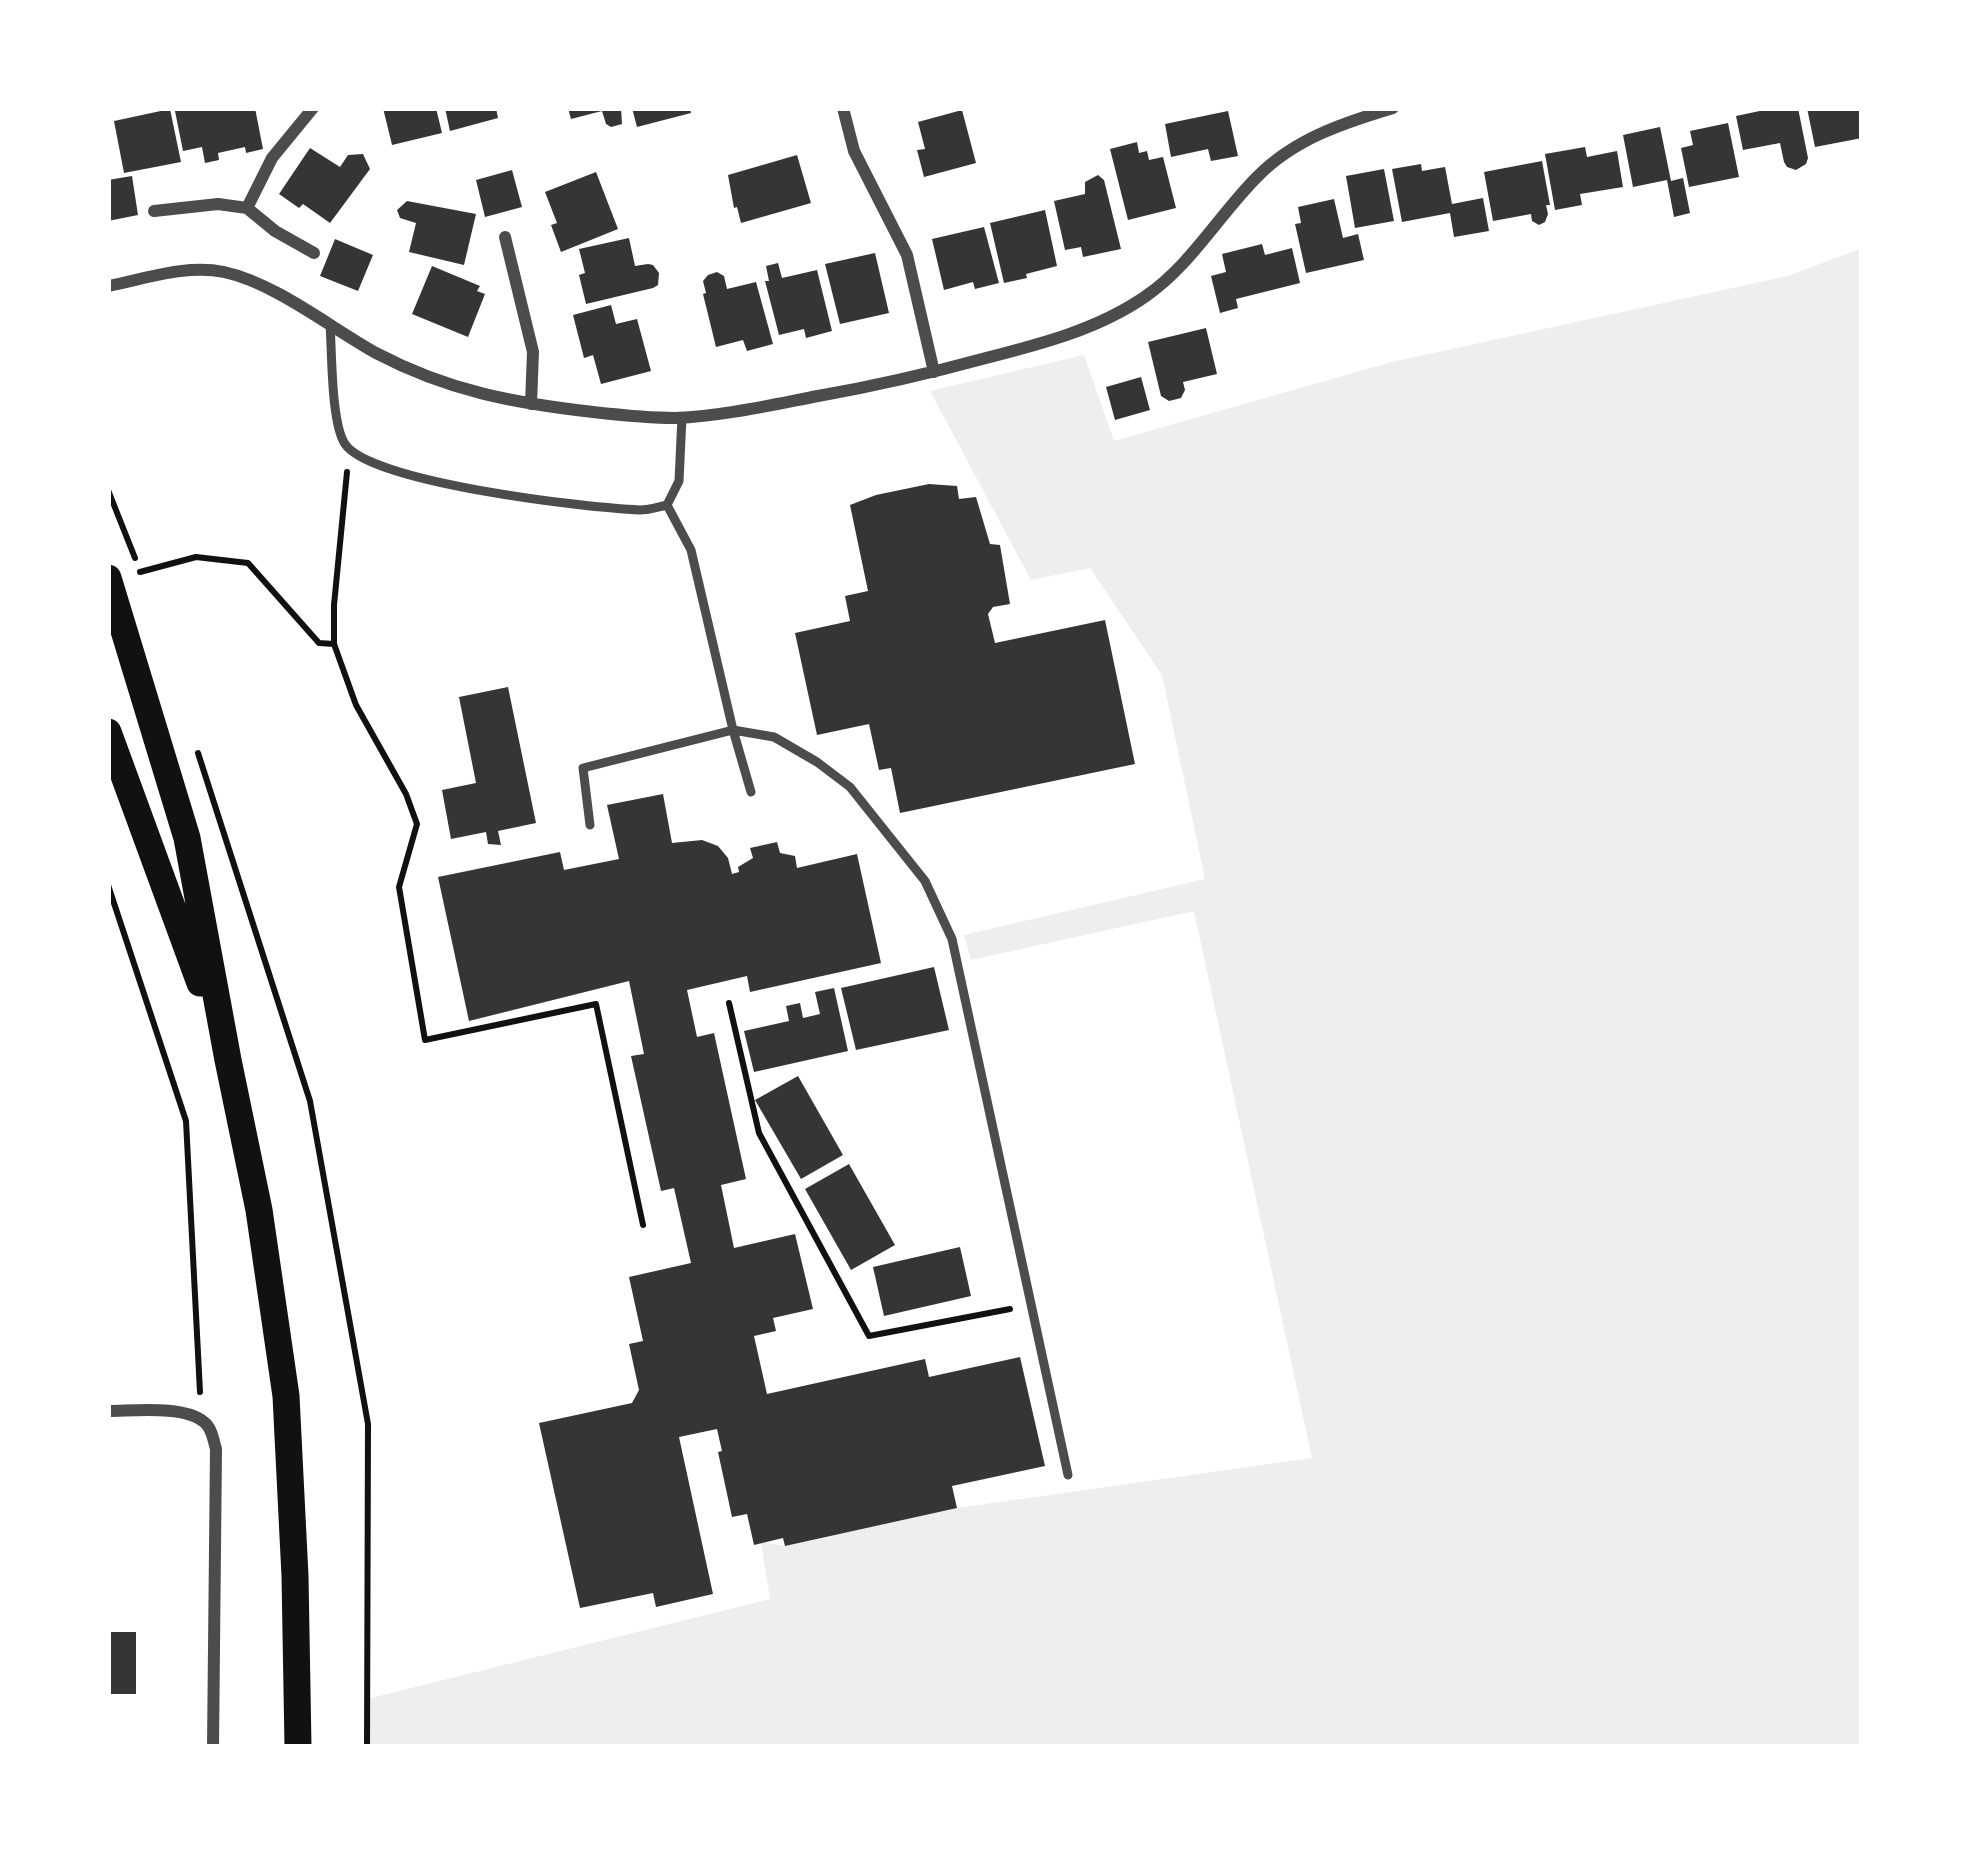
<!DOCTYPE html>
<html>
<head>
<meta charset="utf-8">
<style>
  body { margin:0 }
  #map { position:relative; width:1970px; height:1855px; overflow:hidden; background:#fff; font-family:Helvetica,sans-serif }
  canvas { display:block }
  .frame { position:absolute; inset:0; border:111px solid #fff; pointer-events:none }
</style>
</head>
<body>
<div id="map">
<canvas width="1970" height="1855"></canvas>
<div class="frame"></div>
</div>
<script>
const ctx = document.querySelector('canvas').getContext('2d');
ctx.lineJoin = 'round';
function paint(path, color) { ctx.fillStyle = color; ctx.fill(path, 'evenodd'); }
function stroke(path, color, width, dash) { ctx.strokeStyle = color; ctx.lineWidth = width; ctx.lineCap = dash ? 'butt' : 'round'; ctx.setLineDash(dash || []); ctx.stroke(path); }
const green = new Path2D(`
  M 1862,248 L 1862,1747 L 367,1747 L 367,1699 L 770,1599 L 761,1542 L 785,1546 L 957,1508 L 1312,1458 L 1194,911 L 971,960 L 964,935 L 1205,879 L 1162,675 L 1090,568 L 1031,580 L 930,391 L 1084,355 L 1114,441 L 1392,362 L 1788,276 Z`);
const building = new Path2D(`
  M 187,108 L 255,108 L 263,149 L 246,153 L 245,147 L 218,153 L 219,160 L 205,163 L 202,147 L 183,151 L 175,111 Z
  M 383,108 L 436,108 L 442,133 L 392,145 Z
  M 445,108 L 496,108 L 498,118 L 450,131 Z
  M 568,108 L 621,108 L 622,124 L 611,127 L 606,124 L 602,111 L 571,119 Z
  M 632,108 L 690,108 L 691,113 L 637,127 Z
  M 1774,108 L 1798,108 L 1808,158 L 1806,164 L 1796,170 L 1787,167 L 1784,162 L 1780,143 L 1743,150 L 1736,116 Z
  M 1807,108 L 1862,108 L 1862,138 L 1815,147 Z
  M 170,109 L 181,162 L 124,173 L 114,121 Z
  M 962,110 L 976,163 L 924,177 L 917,150 L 925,149 L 918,122 Z
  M 1228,111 L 1238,156 L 1211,161 L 1208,149 L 1171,157 L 1165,124 Z
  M 1728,123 L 1739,177 L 1689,187 L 1681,148 L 1693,145 L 1690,131 Z
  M 1660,127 L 1671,181 L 1683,178 L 1690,213 L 1674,217 L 1667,180 L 1633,187 L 1623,135 Z
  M 1137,142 L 1139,153 L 1147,151 L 1149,160 L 1163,157 L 1176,208 L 1128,220 L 1110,149 Z
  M 1585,147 L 1587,157 L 1617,151 L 1623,187 L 1580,194 L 1582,205 L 1555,210 L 1545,154 Z
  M 310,148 L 340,167 L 348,155 L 363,154 L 370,169 L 330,223 L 303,204 L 299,208 L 279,194 Z
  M 797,155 L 811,203 L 741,223 L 737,207 L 734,208 L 728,175 Z
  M 1542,161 L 1550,205 L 1546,205 L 1548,214 L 1545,222 L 1539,225 L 1532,221 L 1531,214 L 1493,221 L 1484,172 Z
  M 1421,164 L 1422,171 L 1445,167 L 1452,204 L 1483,198 L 1489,231 L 1454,237 L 1450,213 L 1402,222 L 1392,169 Z
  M 1384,169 L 1394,221 L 1355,228 L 1346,176 Z
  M 512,170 L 522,207 L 485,217 L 476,180 Z
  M 596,172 L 618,229 L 561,252 L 551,225 L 557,223 L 545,192 Z
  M 1098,175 L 1104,180 L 1121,249 L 1083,257 L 1081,247 L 1065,250 L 1054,201 L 1085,194 L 1085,182 Z
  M 132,176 L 138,215 L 108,221 L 108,180 Z
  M 1334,199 L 1343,238 L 1358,234 L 1364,260 L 1306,273 L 1295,224 L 1301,223 L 1298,207 Z
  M 407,201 L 476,214 L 464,265 L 409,252 L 416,223 L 400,218 L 397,210 Z
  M 1045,210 L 1057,266 L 1026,274 L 1027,278 L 1004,283 L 990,223 Z
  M 984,227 L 999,283 L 975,289 L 973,282 L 944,290 L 932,239 Z
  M 629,238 L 635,266 L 648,264 L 653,265 L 659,273 L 658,285 L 653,288 L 586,304 L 579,275 L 585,273 L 579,249 Z
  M 335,239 L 373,255 L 358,291 L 320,276 Z
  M 1262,244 L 1265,255 L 1292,248 L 1300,283 L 1236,299 L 1238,308 L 1220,313 L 1211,276 L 1226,272 L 1222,254 Z
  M 875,253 L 889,313 L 840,324 L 825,264 Z
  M 778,263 L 782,278 L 817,270 L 832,331 L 806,338 L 804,329 L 779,335 L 765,281 L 769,281 L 766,266 Z
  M 432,266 L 480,286 L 477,291 L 485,294 L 468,337 L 412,314 Z
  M 717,272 L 724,276 L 727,289 L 756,282 L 773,344 L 747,351 L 743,340 L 716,347 L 703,294 L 706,293 L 703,281 L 708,275 Z
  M 611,305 L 616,324 L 637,319 L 651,371 L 601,384 L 593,355 L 584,358 L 573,315 Z
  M 1206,328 L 1217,374 L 1183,382 L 1185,390 L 1181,398 L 1169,401 L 1161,396 L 1148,342 Z
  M 1141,377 L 1150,410 L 1115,420 L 1106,387 Z
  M 929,484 L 957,486 L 959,499 L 976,497 L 990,544 L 1000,545 L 1010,604 L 993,607 L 988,614 L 995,643 L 1105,620 L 1135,764 L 900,813 L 891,768 L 879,770 L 869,724 L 817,735 L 795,633 L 850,621 L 845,596 L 868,591 L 850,505 L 876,495 Z
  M 508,687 L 536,823 L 498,831 L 501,845 L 488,844 L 486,832 L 451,839 L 442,790 L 476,783 L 459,697 Z
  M 663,794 L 672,843 L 702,840 L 718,846 L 728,858 L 732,874 L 739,872 L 738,867 L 753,858 L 750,848 L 777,842 L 780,853 L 795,856 L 797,868 L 857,854 L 881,963 L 750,992 L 747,976 L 687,990 L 697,1037 L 714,1033 L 746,1179 L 721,1185 L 734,1248 L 795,1234 L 813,1309 L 773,1318 L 776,1331 L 754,1336 L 767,1394 L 925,1359 L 929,1377 L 1020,1357 L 1045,1466 L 952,1486 L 957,1508 L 785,1546 L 783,1538 L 754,1545 L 747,1514 L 732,1517 L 718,1452 L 722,1451 L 717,1429 L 679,1437 L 713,1594 L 656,1607 L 653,1593 L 580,1608 L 539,1423 L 632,1403 L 639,1390 L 629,1344 L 643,1341 L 629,1277 L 691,1263 L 674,1188 L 661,1191 L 631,1056 L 644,1054 L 629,981 L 469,1021 L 438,877 L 560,852 L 564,870 L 619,859 L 607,805 Z
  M 934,967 L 949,1030 L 856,1050 L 841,988 Z
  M 834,988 L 848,1051 L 754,1072 L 744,1031 L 789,1021 L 786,1006 L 800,1003 L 803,1018 L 820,1014 L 815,992 Z
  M 798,1076 L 843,1155 L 801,1179 L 755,1100 Z
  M 849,1164 L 895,1245 L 851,1270 L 805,1189 Z
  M 960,1247 L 971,1296 L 884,1316 L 873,1267 Z
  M 108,1632 L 136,1632 L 136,1694 L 108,1694 Z`);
const path = new Path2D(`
  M 347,472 L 334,605 L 334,644 L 356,705 L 406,794 L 417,824 L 399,887 L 425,1040 L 596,1004 L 643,1225
  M 108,490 L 135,558
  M 140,572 L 196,557 L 248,563 L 319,643 L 334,644
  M 198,753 L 310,1101 L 368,1424 L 367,1747
  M 108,885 L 186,1121 L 200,1392
  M 729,1003 L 759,1133 L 869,1336 L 1010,1309`);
const service = new Path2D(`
  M 330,324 C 332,352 331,423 345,444 C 371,483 588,508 640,510 C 649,510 658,507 667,505 L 679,481 L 682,417
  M 667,505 L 691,550 L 733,730 L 751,792
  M 590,825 L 583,768 L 733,730 L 774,737 L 817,762 L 850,787 L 925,881 L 952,939 L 1068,1475`);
const minor = new Path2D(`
  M 843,108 L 854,151 L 907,255 L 934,372
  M 247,208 L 272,158 L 313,108
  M 154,211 L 218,204 L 247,208 L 275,231 L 314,253
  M 505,237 L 533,352 L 531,404
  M 108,286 C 145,279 186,264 224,272 C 275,283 331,328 376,353 C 448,391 514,403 593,412 C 620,415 648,418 675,418 C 723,416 771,405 818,396 C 875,386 931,373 986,358 C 1041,344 1099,329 1146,296 C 1191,265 1219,215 1257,177 C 1294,139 1343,123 1393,108
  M 108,1411 C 134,1411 184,1405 204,1422 C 212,1428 213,1439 216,1449 L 213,1747`);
const primary = new Path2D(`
  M 108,578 L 187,838 L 228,1060 L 259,1210 L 286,1396 L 295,1576 L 298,1747
  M 108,732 L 200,983`);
paint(green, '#eee');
paint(building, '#353535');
stroke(path, '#111', 6);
stroke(service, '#4c4c4c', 9);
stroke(minor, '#4c4c4c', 12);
stroke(primary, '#111', 27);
</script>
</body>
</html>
